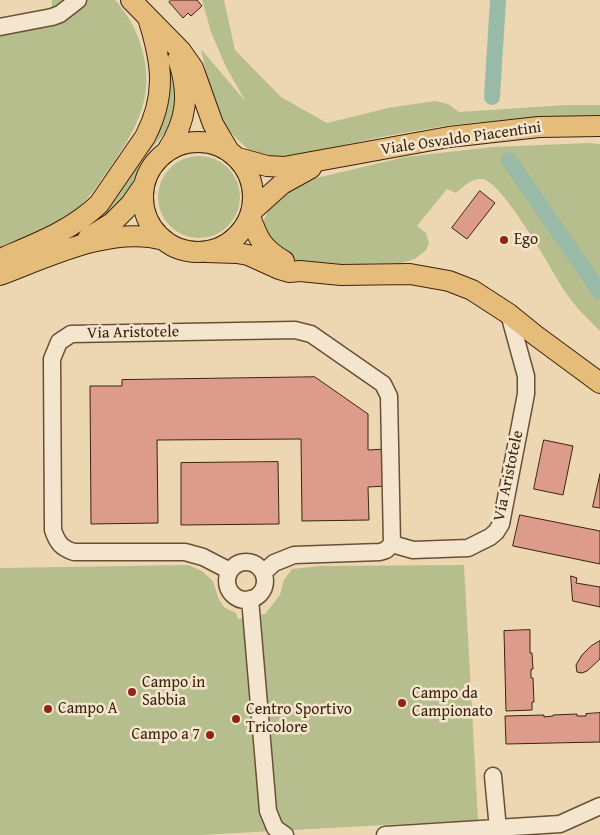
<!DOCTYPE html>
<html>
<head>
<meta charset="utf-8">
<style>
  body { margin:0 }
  canvas { display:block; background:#edd7b3 }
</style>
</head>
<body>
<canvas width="600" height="835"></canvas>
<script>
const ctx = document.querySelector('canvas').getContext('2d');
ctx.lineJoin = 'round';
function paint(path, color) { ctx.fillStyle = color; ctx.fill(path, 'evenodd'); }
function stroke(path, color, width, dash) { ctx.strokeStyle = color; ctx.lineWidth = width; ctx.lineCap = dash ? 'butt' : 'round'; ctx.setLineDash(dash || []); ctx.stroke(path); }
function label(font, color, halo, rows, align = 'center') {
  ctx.font = font + ' "Gentium Book Plus",serif'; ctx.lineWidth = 5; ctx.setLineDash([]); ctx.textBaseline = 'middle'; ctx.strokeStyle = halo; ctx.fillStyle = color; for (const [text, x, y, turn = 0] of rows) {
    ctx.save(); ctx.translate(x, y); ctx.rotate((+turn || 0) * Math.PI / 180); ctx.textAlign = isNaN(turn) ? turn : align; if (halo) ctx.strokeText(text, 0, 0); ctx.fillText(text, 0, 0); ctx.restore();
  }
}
const green = new Path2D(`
  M 52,0 L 115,0 L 117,2 C 123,10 130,19 134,28 C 159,83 144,119 111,166 C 101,180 91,196 78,208 C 56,227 26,237 0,247 L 0,27 L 52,18 Z
  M 202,0 L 224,0 L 235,50 L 281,97 L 327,123 L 388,108 L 435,101 L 448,104 L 459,112 L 566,105 L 600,105 L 600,115 L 541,117 L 450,125 L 381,137 L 292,156 L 269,156 L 250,151 L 236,138 L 222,121 L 210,91 L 201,49 L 246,102 L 226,67 L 211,32 Z
  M 171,62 L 177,102 L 168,129 L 141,161 L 128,195 L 102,219 L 74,233 L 99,214 L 169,63 Z
  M 589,143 L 600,144 L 600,331 C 587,318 574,306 564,290 C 551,269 504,184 483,179 C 473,177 463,187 456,193 L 447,189 L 417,226 L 426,233 L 429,243 L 426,250 L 415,259 L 401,263 L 314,265 L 289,259 L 268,243 L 262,225 L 269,208 L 286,191 L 312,179 L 405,157 L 492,147 Z
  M158 197a41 41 0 1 1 82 0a41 41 0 1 1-82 0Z
  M 188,565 L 202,571 L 213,581 L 219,600 L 225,608 L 236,613 L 238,619 L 265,614 L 280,595 L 284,580 L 292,569 L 320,566 L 464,565 L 478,820 L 200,835 L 0,835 L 0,568 Z`);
const canal = new Path2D(`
  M 492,97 L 498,0
  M 509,160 L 600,292`);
const building = new Path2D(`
  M 171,0 L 197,0 L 202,6 L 191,16 L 188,13 L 183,18 L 169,2 Z
  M 480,191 L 495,203 L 467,239 L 452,228 Z
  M 315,377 L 368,414 L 368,450 L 386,449 L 386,486 L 368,487 L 369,520 L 302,521 L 301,439 L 157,440 L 158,523 L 91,524 L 90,386 L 122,386 L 122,380 Z
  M 544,440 L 573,446 L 563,495 L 534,489 Z
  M 278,462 L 279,524 L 181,525 L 181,463 Z
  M 600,474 L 600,508 L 593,507 Z
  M 520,515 L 600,531 L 600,564 L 513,546 Z
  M 571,576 L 577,578 L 576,583 L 600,587 L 600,607 L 573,601 Z
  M 530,630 L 530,653 L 532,653 L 533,669 L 531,669 L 531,678 L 533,678 L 534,702 L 532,702 L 532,710 L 506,711 L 504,631 Z
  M 600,641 L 600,659 L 587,671 L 582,673 L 577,672 L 576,665 L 582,655 L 591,646 Z
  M 600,713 L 600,742 L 506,744 L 505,716 L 544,715 L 544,717 L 553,716 L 553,715 L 577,714 L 577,716 L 586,716 L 586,714 Z`);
const minor = new Path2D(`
  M 0,27 L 52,17 L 60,14 L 78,0
  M 392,544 L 413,550 L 468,548 L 490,537 L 496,532 L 501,524 L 526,394 L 526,376 L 509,314
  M227 581a19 19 0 1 1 38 0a19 19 0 1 1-38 0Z
  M 230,571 L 203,557 L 185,552 L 74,552 C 61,548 57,542 53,530 L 52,359 L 59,342 L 71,334 L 295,330 L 311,334 L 383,384 L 389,396 L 392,544 L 386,550 L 380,552 L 294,555 L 274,563 L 264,572
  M 250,599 L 268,811 L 275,828 L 285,835
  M 493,776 L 498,829
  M 385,835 L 560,824 L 600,806`);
const major = new Path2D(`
  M 131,0 L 181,51 L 193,68 L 213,124 L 229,151
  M143 197a55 55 0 1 1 110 0a55 55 0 1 1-110 0Z
  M 167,151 C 187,120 190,94 178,59
  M 238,158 L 267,166 L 284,167 L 449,137 L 539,127 L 600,126
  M 252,211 L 282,184 L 311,168
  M 250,216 C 258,239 262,248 284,261
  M 88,238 L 112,223 L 131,204 L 144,185
  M 206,252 L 237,253 L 248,255 L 279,269 L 289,272 L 300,271 L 341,275 L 410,274 L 449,281 L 472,290 L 509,314 L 535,335 L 600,383
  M 0,259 C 35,244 71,231 99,204 L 145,137 C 167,95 162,62 148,18
  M 0,275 C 48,257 112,225 164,240`);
const markers = [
  [504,240,5,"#8f2418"],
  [132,692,5,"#8f2418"],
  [402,703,5,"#8f2418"],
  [48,709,5,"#8f2418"],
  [236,719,5,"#8f2418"],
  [210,735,5,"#8f2418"]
];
const streetNames = [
  ["Viale Osvaldo Piacentini",461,139,-8],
  ["Via Aristotele",133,333,-1],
  ["Via Aristotele",509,476,-78]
];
const poiNames = [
  ["Ego",514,240],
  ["Campo in",142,683],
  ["Sabbia",142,701],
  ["Campo da",412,694],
  ["Campionato",412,712],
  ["Campo A",58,709],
  ["Centro Sportivo",246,710],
  ["Tricolore",246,728],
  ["Campo a 7",200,735,"right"]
];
paint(green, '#b7be8e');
stroke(canal, '#9abaa8', 16);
paint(building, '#dd9c8b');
stroke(building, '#3c230b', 1);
stroke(minor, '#685035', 19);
stroke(major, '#3c230b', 22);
stroke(minor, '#f3e5ce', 16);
stroke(major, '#e6bc7a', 20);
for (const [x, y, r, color] of markers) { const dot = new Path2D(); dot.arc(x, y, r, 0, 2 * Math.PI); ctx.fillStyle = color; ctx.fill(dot); stroke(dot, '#f3e5ce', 2); }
label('16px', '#3c230b', '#f3e5ce', streetNames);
label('16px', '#3c230b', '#f3e5ce', poiNames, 'left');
</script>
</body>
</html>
